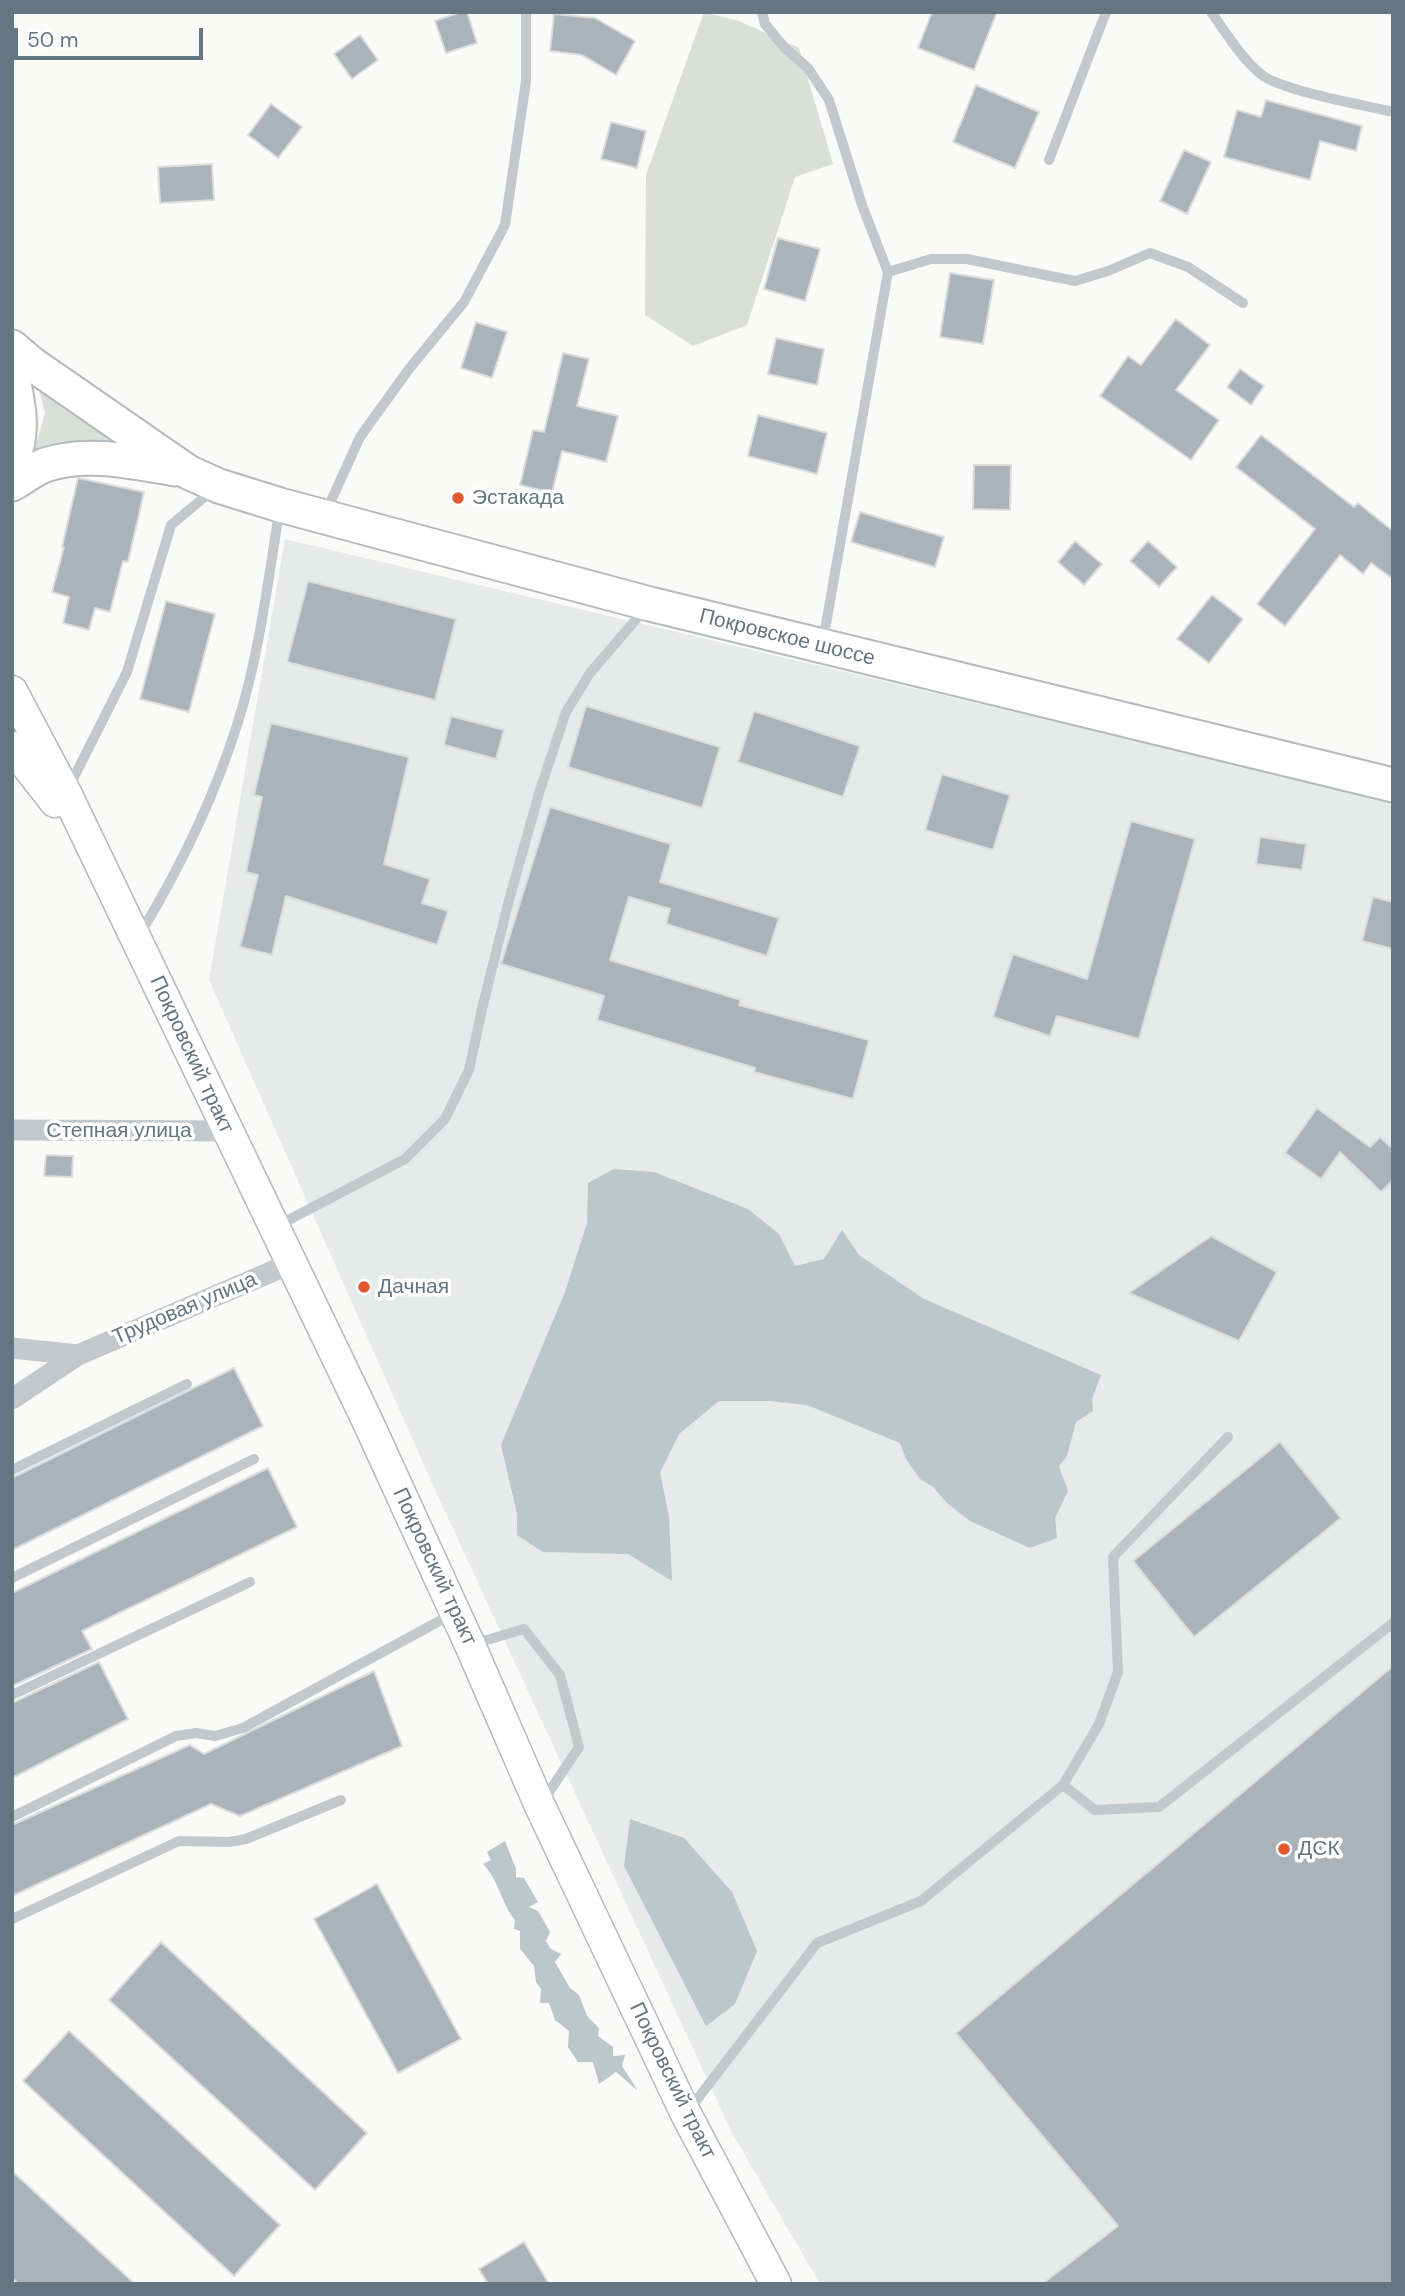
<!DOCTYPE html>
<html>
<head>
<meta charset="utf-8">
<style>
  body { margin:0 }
  #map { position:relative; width:1405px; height:2296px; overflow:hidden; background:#fafaf8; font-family:"DM Sans",sans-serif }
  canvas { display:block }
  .frame { position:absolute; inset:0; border:14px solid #657683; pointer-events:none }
  .scale { position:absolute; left:14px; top:28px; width:189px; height:32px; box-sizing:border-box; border:4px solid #657683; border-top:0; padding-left:9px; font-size:21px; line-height:24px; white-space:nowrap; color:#657683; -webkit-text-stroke:5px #fff; paint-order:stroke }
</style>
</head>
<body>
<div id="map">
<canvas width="1405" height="2296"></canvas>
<div class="frame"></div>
<div class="scale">50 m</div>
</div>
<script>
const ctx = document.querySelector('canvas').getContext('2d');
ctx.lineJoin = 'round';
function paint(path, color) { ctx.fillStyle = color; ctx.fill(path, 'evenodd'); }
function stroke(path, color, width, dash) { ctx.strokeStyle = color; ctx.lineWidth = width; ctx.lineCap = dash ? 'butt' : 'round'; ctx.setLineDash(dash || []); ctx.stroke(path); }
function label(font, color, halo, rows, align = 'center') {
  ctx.font = font + ' "DM Sans",sans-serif'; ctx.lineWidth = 7; ctx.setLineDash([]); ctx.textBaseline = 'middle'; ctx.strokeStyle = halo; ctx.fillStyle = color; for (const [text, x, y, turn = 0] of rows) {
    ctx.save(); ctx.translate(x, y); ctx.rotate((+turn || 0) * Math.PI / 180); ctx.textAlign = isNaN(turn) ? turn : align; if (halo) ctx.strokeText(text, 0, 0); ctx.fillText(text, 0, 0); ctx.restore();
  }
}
const built = new Path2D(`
  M 285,539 L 1393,802 L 1393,2284 L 820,2284 L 732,2133 L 431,1481 L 209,980 Z`);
const green = new Path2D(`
  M 704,12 L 739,21 L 799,48 L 833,164 L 795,177 L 747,325 L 693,346 L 645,315 L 646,175 Z
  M 35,374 L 145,446 L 33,454 L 45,413 Z`);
const water = new Path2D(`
  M 614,1169 L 654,1172 L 748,1209 L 779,1234 L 795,1266 L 824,1259 L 842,1230 L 859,1255 L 924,1299 L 1101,1375 L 1092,1399 L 1093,1411 L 1076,1422 L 1067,1456 L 1059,1466 L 1068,1491 L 1055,1518 L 1057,1538 L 1030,1548 L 970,1521 L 947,1503 L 933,1487 L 920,1479 L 906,1459 L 900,1443 L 807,1405 L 769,1401 L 719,1401 L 679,1434 L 660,1473 L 669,1516 L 672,1581 L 628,1554 L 543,1552 L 517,1535 L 517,1514 L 501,1445 L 565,1292 L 587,1223 L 588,1183 Z
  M 630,1819 L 684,1838 L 732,1892 L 757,1951 L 735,2004 L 706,2026 L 624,1866 Z
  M 505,1841 L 516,1869 L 516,1877 L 524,1878 L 538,1902 L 529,1907 L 538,1911 L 550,1932 L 546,1941 L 551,1949 L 561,1954 L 555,1962 L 570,1988 L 579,1995 L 587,2016 L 599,2028 L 598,2036 L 613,2047 L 613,2056 L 625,2055 L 622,2066 L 638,2091 L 616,2072 L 599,2084 L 593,2062 L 578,2062 L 568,2047 L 569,2031 L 555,2020 L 549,2003 L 540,2003 L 541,1989 L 536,1982 L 534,1966 L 520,1949 L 520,1931 L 514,1929 L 515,1920 C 501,1903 499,1880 483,1864 L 491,1860 L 487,1852 Z`);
const building = new Path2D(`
  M 461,12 L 467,12 L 477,43 L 446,53 L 435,21 Z
  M 932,12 L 997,12 L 974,70 L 918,48 Z
  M 554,14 L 595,18 L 635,41 L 616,75 L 582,55 L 550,51 Z
  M 360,35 L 378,60 L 352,79 L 334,54 Z
  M 976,85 L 1039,112 L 1015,168 L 953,142 Z
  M 1266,100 L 1362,126 L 1356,151 L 1320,141 L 1310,180 L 1224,157 L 1237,110 L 1261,117 Z
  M 271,104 L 302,127 L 278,158 L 248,135 Z
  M 611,122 L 646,131 L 637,168 L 601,159 Z
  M 1184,150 L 1211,162 L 1187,214 L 1160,201 Z
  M 212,164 L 214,200 L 160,203 L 158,167 Z
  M 778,238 L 820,249 L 805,301 L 764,289 Z
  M 950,273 L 994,280 L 983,344 L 940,337 Z
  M 1176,319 L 1210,345 L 1176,390 L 1219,420 L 1191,460 L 1100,396 L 1128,356 L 1141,365 Z
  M 476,322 L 507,332 L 492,378 L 461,368 Z
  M 776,338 L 824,349 L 817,385 L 768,374 Z
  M 563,353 L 589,359 L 577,406 L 618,416 L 606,462 L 562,451 L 552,493 L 520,485 L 533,430 L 544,432 Z
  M 1240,369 L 1264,386 L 1251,405 L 1227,387 Z
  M 758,415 L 827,433 L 817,474 L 748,456 Z
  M 1261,435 L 1354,507 L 1358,503 L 1393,531 L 1393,579 L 1371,563 L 1363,574 L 1340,555 L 1285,626 L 1257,604 L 1315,529 L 1236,467 Z
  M 974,465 L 1011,465 L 1010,510 L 973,509 Z
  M 78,478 L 144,492 L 128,562 L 123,561 L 110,612 L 95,608 L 89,630 L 63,623 L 69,597 L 52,592 L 64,547 L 62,547 Z
  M 860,512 L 944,537 L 935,567 L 851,542 Z
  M 1075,541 L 1102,564 L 1084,585 L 1058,562 Z
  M 1148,541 L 1177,567 L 1159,587 L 1130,561 Z
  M 308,581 L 456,619 L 435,700 L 287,662 Z
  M 1212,595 L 1243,619 L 1209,663 L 1177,639 Z
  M 166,601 L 215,614 L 189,712 L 140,699 Z
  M 586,706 L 720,747 L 702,808 L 568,767 Z
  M 754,711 L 860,746 L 843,797 L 738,762 Z
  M 451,716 L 504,730 L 496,759 L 444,745 Z
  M 271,723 L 409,757 L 384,864 L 430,879 L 422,903 L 448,911 L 437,945 L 286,896 L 272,955 L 240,947 L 258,875 L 246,872 L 262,797 L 254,795 Z
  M 942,774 L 1010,795 L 993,850 L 925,830 Z
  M 550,807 L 671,844 L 660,882 L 779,918 L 767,956 L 666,924 L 670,909 L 629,897 L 610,960 L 741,1000 L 739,1005 L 869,1040 L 853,1099 L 754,1072 L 755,1068 L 597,1020 L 604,996 L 501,964 Z
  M 1131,821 L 1195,839 L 1139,1039 L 1057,1016 L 1050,1036 L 993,1017 L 1013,954 L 1087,979 Z
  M 1260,837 L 1306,844 L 1302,870 L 1256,864 Z
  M 1373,897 L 1393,902 L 1393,949 L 1362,941 Z
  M 1317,1108 L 1370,1147 L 1380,1137 L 1393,1149 L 1393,1180 L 1381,1192 L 1340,1152 L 1321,1179 L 1285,1153 Z
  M 46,1155 L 73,1156 L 72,1177 L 44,1176 Z
  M 1211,1236 L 1277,1272 L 1239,1341 L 1129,1293 Z
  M 234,1368 L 263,1426 L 12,1550 L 12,1478 Z
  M 1280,1442 L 1341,1518 L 1194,1637 L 1133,1561 Z
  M 268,1468 L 297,1527 L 82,1631 L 92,1649 L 12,1686 L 12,1593 Z
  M 99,1662 L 128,1719 L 12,1778 L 12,1703 Z
  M 1393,1666 L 1393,2284 L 1042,2284 L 1118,2226 L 956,2033 Z
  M 374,1671 L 402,1746 L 240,1816 L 211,1804 L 12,1896 L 12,1825 L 190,1745 L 204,1754 Z
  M 377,1884 L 461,2039 L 398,2073 L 314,1919 Z
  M 161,1942 L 367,2133 L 315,2190 L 109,2000 Z
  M 69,2031 L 280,2225 L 234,2276 L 23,2081 Z
  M 12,2171 L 135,2284 L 19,2284 L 12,2278 Z
  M 524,2242 L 549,2284 L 488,2284 L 479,2269 Z`);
const service = new Path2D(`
  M 762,12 L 765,24 L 785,48 L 808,68 L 829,100 L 863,208 L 888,272 L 823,641
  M 1211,12 C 1227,34 1241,58 1262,75 C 1283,91 1364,105 1393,112
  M 1049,160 L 1106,12
  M 888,272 L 931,259 L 967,259 L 1075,281 L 1108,271 L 1150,253 L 1188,267 L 1243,303
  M 325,514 L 360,437 L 409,369 L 464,302 L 505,225 L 526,81 L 526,12
  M 69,787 L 127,672 L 171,525 L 213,490
  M 140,934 C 180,868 215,796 238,722 C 260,652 268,579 280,507
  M 277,1226 L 405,1159 L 445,1119 L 469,1070 L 482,1009 L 509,900 L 540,790 L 566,712 L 590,673 L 645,609
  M 12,1470 L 187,1384
  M 12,1578 L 254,1459
  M 473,1644 L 524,1629 L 560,1675 L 579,1747 L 543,1801
  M 12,1695 L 250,1582
  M 1063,1785 L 1099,1724 L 1118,1672 L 1113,1557 L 1228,1437
  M 12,1817 L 176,1736 L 196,1733 L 215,1736 L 243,1728 L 454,1613
  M 12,1919 L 179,1841 L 229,1842 L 246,1839 L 341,1800
  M 689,2110 L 817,1943 L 921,1901 L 1063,1785 L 1095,1810 L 1159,1807 L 1393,1623`);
const minor = new Path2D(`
  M 12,1130 L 226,1131
  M 12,1348 L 78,1355 L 292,1263
  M 12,1399 L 78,1355`);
const secondary = new Path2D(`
  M 12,691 L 66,793 L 366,1418 L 470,1645 L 540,1806 L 686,2114 L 776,2284
  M 12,747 L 55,802`);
const primary = new Path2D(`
  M 12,347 L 32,364 L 188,472 L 219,486 L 280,505 L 650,604 L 1393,785
  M 12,374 C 18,402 25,433 12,460
  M 12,484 C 23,478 34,469 45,465 C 87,451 133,462 175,469`);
const markers = [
  [458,498,7,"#e4572e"],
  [364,1287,7,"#e4572e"],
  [1284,1849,7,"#e4572e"]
];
const poiNames = [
  ["Эстакада",472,498],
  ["Дачная",378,1287],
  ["ДСК",1298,1849]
];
const streetNames = [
  ["Покровское шоссе",787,638,14],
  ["Покровский тракт",191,1055,65],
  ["Степная улица",119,1131],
  ["Трудовая улица",185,1309,-23],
  ["Покровский тракт",434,1567,65],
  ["Покровский тракт",672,2081,64]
];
paint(built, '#e8e9e9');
paint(green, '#dadfd7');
paint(water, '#bbc7cb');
paint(building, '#aab3b9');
stroke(building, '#dcdcda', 2);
stroke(secondary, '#b3babf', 33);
stroke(primary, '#b5babe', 37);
stroke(service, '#c3c8cc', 10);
stroke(minor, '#c3c8cc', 21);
stroke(secondary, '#fff', 30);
stroke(primary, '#fff', 33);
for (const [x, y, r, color] of markers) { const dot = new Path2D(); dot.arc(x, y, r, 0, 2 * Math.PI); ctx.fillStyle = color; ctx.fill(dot); stroke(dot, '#fff', 2.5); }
label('21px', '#657683', '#fff', poiNames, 'left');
label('21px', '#657683', '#fff', streetNames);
</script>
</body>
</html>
